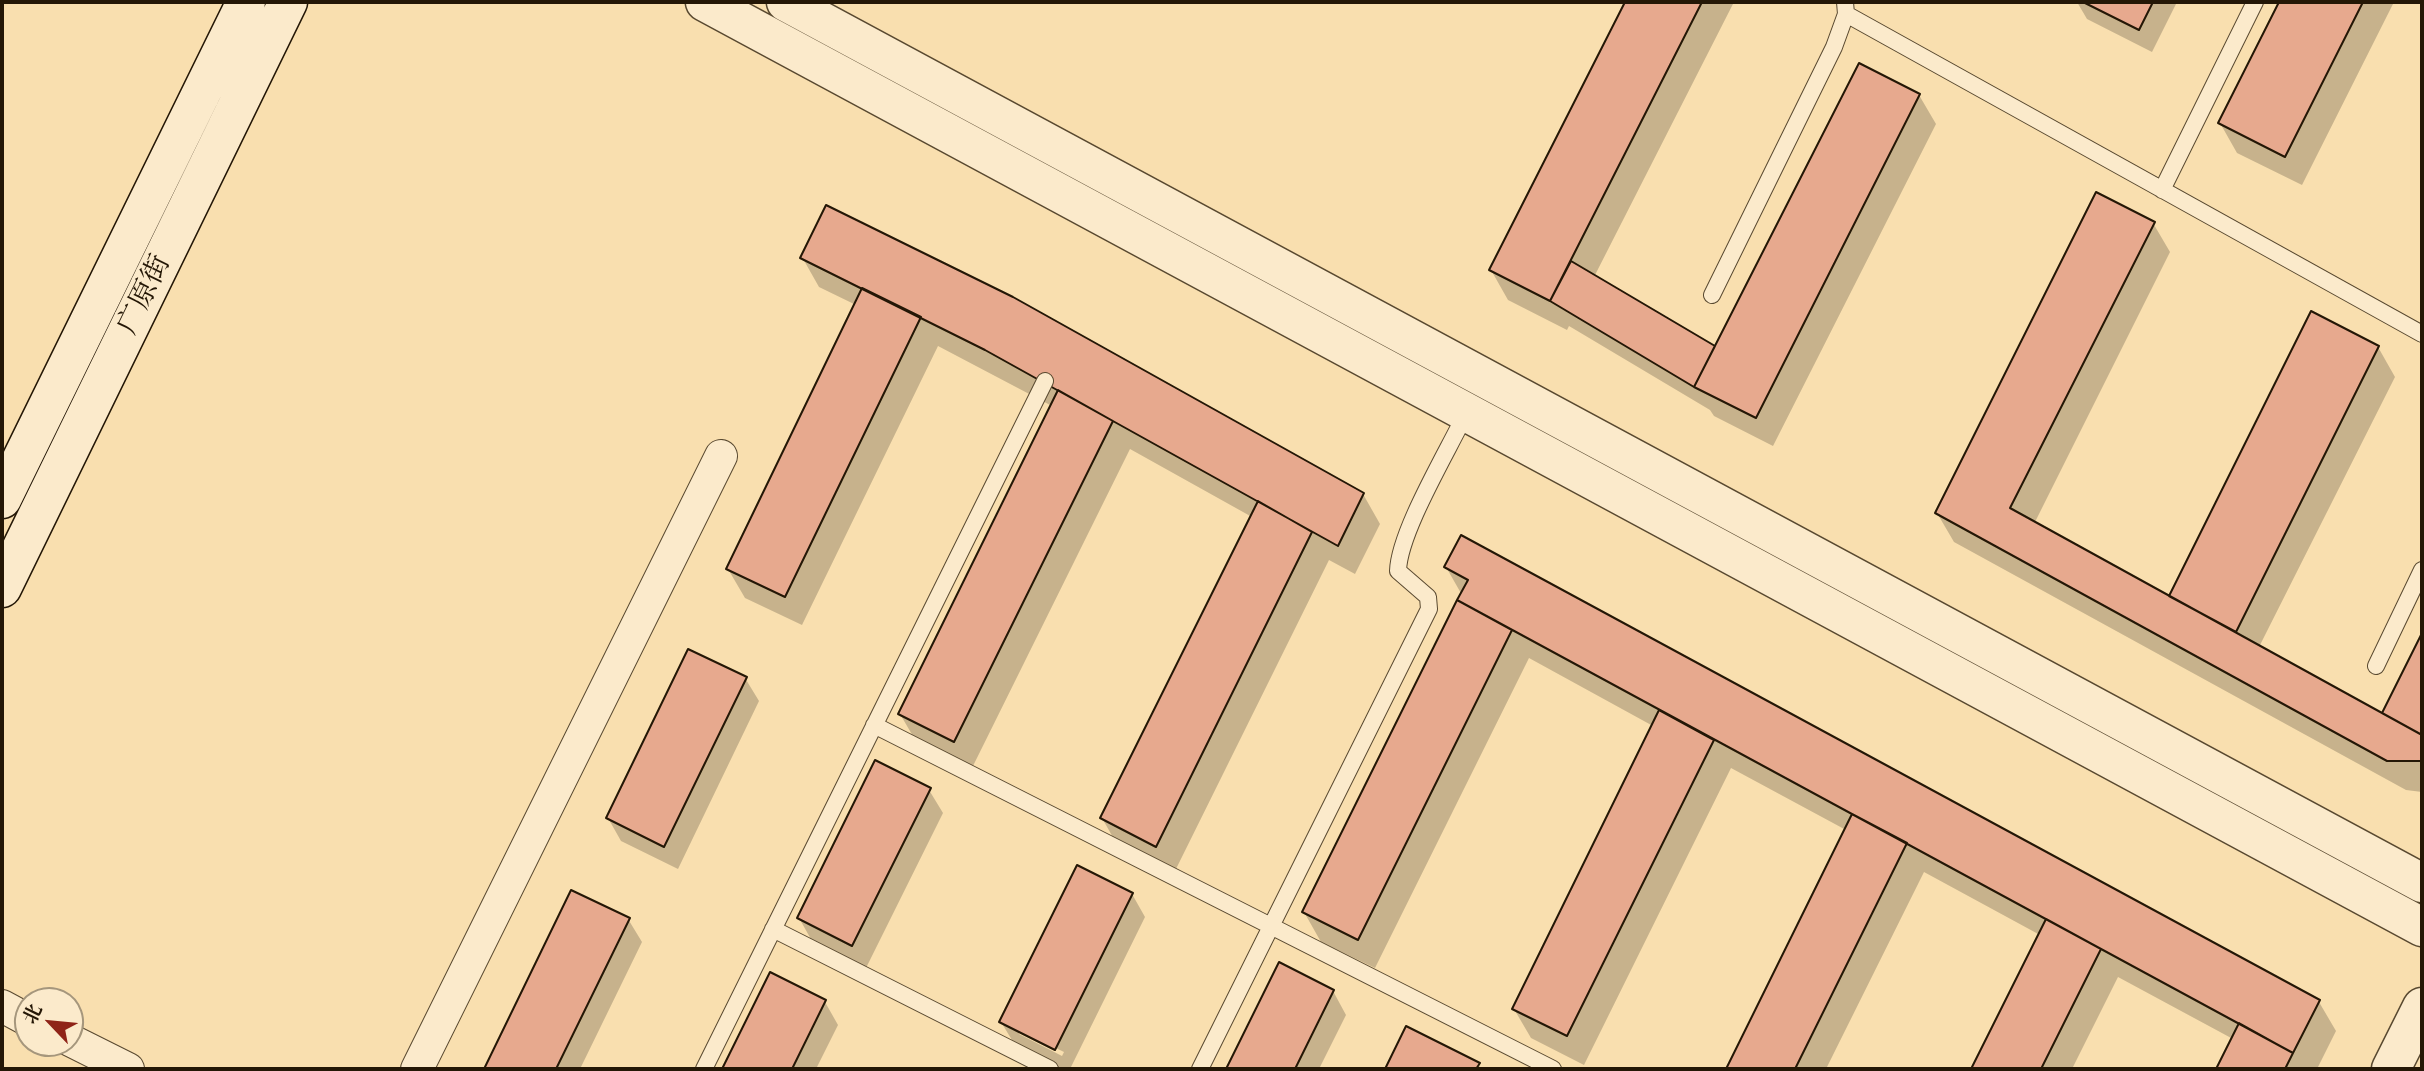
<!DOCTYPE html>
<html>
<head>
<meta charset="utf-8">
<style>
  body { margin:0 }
  #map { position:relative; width:2424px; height:1071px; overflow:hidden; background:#f9dfaf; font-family:"Gentium Book Plus","Noto Serif SC",serif }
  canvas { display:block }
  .frame { position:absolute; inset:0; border:4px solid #241706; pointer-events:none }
  .north { position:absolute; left:14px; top:987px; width:70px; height:70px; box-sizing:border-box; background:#fbeacb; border:2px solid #a5967c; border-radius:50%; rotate:296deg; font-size:19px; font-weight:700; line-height:28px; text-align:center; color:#241706 }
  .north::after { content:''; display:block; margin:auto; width:24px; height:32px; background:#8f2418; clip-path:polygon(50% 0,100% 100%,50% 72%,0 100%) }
</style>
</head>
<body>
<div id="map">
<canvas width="2424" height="1071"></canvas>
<div class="frame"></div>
<div class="north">北</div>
</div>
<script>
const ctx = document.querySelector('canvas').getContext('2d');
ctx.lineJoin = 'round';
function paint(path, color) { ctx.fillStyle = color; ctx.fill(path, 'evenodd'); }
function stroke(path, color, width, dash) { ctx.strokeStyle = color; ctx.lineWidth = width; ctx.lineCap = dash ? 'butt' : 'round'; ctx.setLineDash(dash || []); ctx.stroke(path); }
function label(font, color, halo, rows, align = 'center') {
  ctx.font = font + ' "Gentium Book Plus","Noto Serif SC",serif'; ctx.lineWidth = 5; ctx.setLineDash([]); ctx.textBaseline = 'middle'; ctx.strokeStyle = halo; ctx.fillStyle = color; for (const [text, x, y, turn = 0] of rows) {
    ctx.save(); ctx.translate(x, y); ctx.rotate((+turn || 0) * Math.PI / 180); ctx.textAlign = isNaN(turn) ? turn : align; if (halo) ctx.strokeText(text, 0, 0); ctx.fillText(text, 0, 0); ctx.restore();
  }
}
const shadow = new Path2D(`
  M 1627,2 L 1734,2 L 1594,277 L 1715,350 L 1919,95 L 1936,124 L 1773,446 L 1714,416 L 1710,410 L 1569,326 L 1567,330 L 1508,300 L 1491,270 Z
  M 2077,2 L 2177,2 L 2152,52 L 2087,19 Z
  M 2281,2 L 2394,2 L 2302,185 L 2237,153 L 2220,123 Z
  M 2153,223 L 2170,252 L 2034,524 L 2170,598 L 2378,347 L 2395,377 L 2259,647 L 2383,716 L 2422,637 L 2422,792 L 2406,790 L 1954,542 L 1937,513 Z
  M 802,257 L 1363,494 L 1380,524 L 1355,574 L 1329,560 L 1173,875 L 1119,848 L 1102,818 L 1252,517 L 1130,449 L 971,770 L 917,743 L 900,714 L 1052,406 L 938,346 L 802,625 L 745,598 L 728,569 L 856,305 L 819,287 Z
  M 1446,567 L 2319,1002 L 2336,1031 L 2317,1069 L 2218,1069 L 2233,1039 L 2118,977 L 2072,1069 L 1973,1069 L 2040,935 L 1924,872 L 1826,1069 L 1727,1069 L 1846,830 L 1731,768 L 1584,1065 L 1531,1038 L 1514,1009 L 1653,726 L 1529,658 L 1375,968 L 1321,942 L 1304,912 L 1462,595 Z
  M 745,678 L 759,701 L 678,869 L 621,841 L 608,818 Z
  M 929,790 L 943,813 L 866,968 L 812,941 L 799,918 Z
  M 572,892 L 628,919 L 642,942 L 580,1069 L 486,1069 Z
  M 1132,894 L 1145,917 L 1070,1069 L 1062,1069 L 1015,1045 L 1001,1022 ZM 1019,1030 L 1064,1052 L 1062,1056 L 1019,1034 Z
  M 1279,965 L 1333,991 L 1346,1015 L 1319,1069 L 1227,1069 Z
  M 771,975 L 825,1002 L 838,1025 L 816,1069 L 724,1069 Z
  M 1407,1029 L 1478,1064 L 1481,1069 L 1387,1069 Z`);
const building = new Path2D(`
  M 1625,2 L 1702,2 L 1550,301 L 1489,270 Z
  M 2083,2 L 2153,2 L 2139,30 Z
  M 2279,2 L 2363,2 L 2285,157 L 2218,123 Z
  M 1859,63 L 1920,94 L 1756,418 L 1694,387 Z
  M 2096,192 L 2155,222 L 2010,508 L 2422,735 L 2422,761 L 2387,761 L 1935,513 Z
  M 826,205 L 1013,297 L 1364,493 L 1338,546 L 985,350 L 800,258 Z
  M 1571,261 L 1715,346 L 1694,387 L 1550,301 Z
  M 862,288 L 921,317 L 785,597 L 726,569 Z
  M 2311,311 L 2379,346 L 2236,632 L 2169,596 Z
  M 1058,390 L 1113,421 L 954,742 L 898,714 Z
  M 1258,501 L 1312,532 L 1156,847 L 1100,818 Z
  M 1461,535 L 2320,1000 L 2293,1053 L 1457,600 L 1468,580 L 1444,567 Z
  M 1457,600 L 1512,630 L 1358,940 L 1302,912 Z
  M 2422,633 L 2422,735 L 2382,713 Z
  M 688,649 L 747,677 L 664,847 L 606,818 Z
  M 1659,710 L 1714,740 L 1567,1036 L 1512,1009 Z
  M 875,760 L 931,788 L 852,946 L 797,918 Z
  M 1852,814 L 1907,843 L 1795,1069 L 1726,1069 Z
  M 1077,865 L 1133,893 L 1055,1050 L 999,1022 Z
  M 571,890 L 630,918 L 556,1069 L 484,1069 Z
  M 2046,919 L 2101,949 L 2041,1069 L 1971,1069 Z
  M 1279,962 L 1334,990 L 1295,1069 L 1226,1069 Z
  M 770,972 L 826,1000 L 792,1069 L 722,1069 Z
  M 2239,1023 L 2293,1053 L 2285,1069 L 2216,1069 Z
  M 1406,1026 L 1480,1063 L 1476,1069 L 1385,1069 Z`);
const service = new Path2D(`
  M 1846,14 L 2422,334
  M 2162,190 L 2255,2
  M 1712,295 L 1834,47 L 1846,14 L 1845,2
  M 2376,666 L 2422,570
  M 874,725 L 1553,1069
  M 773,929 L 1050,1069
  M 704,1069 L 1045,381
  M 1200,1069 L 1429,609 L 1428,597 L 1398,571 C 1399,532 1448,451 1466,413`);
const minor = new Path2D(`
  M 2,1006 L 28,1020
  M 70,1040 L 128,1069
  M 417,1069 L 721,456`);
const tertiary = new Path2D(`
  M 705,2 L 2422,927
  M 786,2 L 2422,883
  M 2391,1069 L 2422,1007`);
const secondary = new Path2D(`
  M 2,499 L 246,2
  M 2,588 L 288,2`);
const streetNames = [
  ["广原街",145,295,-64]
];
paint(shadow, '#0003');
paint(building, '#e7a98e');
stroke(building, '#241706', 2);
stroke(service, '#594930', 18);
stroke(minor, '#594930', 34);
stroke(tertiary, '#594930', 41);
stroke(secondary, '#241706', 41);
stroke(service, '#fbeacb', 16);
stroke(minor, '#fbeacb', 32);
stroke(tertiary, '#fbeacb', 38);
stroke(secondary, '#fbeacb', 38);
label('28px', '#241706', '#fbeacb', streetNames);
</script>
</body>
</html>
